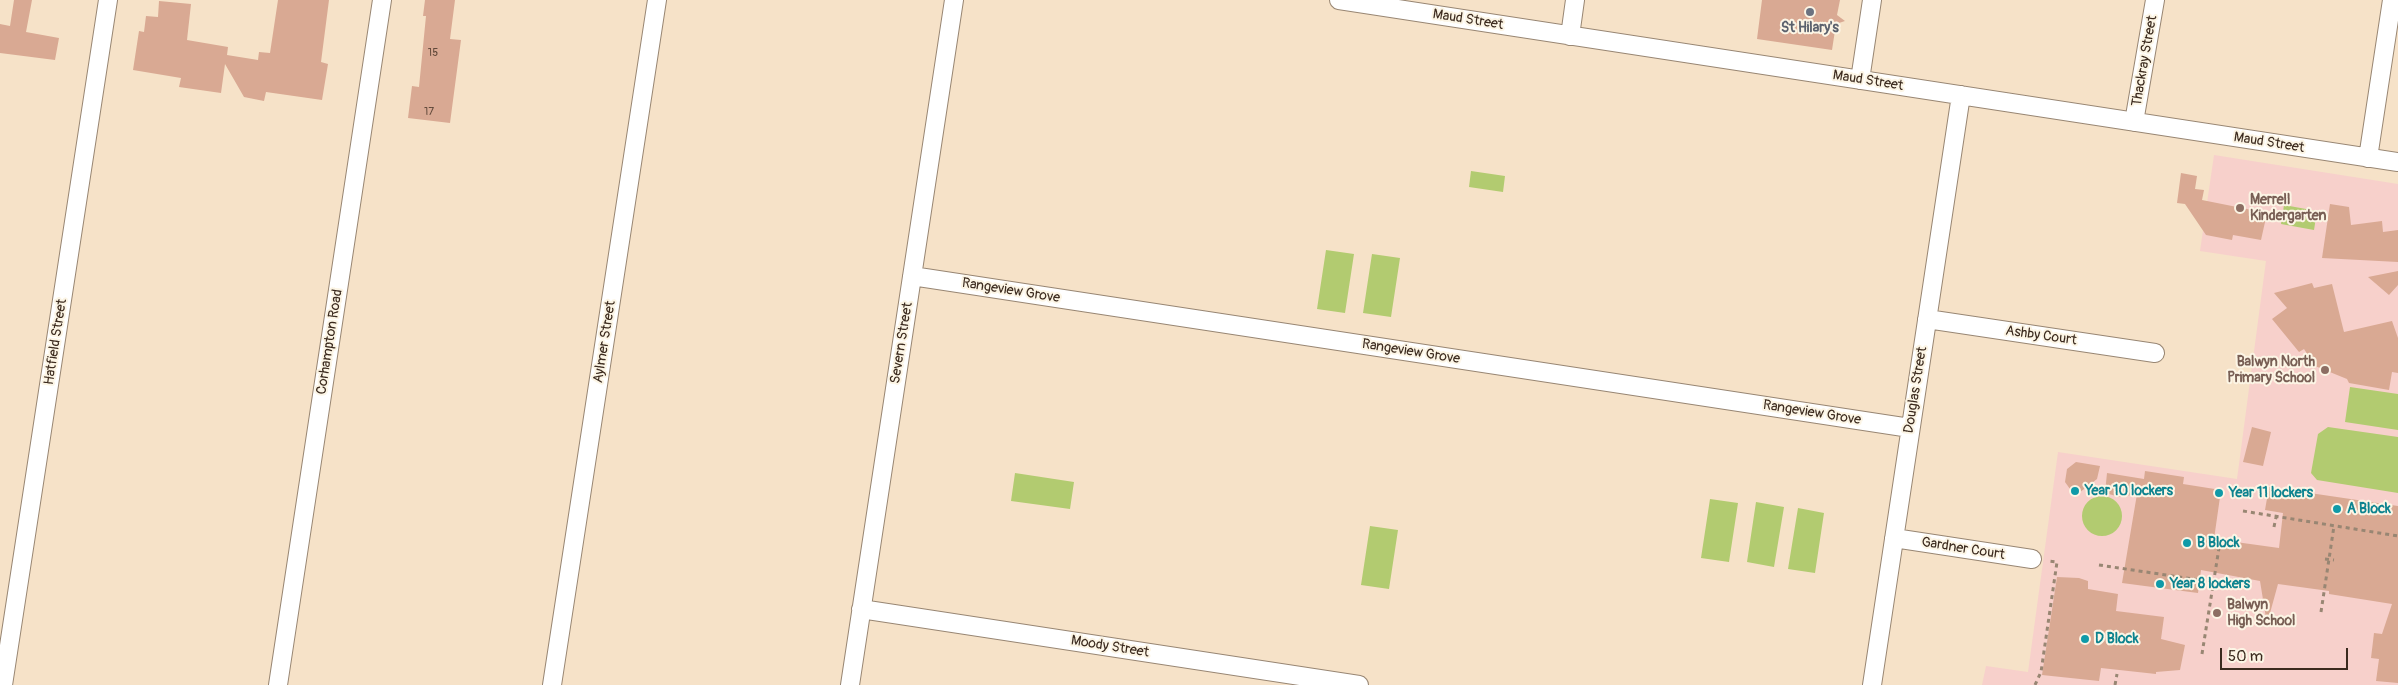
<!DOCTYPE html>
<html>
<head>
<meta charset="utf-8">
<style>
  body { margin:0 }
  #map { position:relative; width:2398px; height:685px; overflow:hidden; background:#f6e2c8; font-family:Pangolin,sans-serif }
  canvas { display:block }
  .scale { position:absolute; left:2220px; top:648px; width:128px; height:22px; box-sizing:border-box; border:2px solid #3b2a1e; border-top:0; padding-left:6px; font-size:15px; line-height:18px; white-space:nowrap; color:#3b2a1e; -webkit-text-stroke:4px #fcf5e5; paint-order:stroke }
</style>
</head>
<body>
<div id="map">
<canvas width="2398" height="685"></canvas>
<div class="scale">50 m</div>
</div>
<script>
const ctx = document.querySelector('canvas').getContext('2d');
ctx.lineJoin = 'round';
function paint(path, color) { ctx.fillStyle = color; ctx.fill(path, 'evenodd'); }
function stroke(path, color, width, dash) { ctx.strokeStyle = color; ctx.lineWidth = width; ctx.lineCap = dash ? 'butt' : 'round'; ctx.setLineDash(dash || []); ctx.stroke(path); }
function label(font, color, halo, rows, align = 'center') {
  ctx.font = font + ' Pangolin,sans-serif'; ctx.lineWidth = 4; ctx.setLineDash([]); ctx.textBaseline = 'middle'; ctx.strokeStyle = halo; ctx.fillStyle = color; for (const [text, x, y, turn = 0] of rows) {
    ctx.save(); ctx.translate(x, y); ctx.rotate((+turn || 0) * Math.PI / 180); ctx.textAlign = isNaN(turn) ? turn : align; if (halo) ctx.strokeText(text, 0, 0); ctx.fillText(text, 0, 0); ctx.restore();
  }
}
const built = new Path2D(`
  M 2214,155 L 2398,184 L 2398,685 L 1982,685 L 1986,666 L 2028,672 L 2058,452 L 2237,479 L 2266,261 L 2200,251 Z`);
const green = new Path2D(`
  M 1471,171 L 1505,176 L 1503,192 L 1469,187 Z
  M 2284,205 L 2317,211 L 2314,230 L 2281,224 Z
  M 1326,250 L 1354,254 L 1345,313 L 1317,309 Z
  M 1372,254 L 1400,258 L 1391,317 L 1363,313 Z
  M 2350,387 L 2398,394 L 2398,430 L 2345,422 Z
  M 2328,427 L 2398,437 L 2398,493 L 2317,480 L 2311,473 L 2318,434 Z
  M 1015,473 L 1074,482 L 1070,509 L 1011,501 Z
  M2082 516a20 20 0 1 1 40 0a20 20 0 1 1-40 0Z
  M 1710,499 L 1738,503 L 1729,562 L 1701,558 Z
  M 1756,502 L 1784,507 L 1774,567 L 1747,562 Z
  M 1798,508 L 1824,513 L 1815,573 L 1788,569 Z
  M 1370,526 L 1398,530 L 1389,589 L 1361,585 Z`);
const building = new Path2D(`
  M 14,0 L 32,0 L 26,32 L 59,38 L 55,60 L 0,53 L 0,24 L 10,26 Z
  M 278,0 L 329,0 L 321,62 L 328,64 L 322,100 L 266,92 L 264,101 L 244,97 L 225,64 L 221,93 L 179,87 L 181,78 L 133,70 L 139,31 L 144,32 L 146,16 L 158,17 L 159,1 L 191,4 L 187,40 L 228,47 L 227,55 L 258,60 L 259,52 L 270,53 Z
  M 425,0 L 455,0 L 450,39 L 461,40 L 450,123 L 408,118 L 412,86 L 419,87 L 426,16 L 423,16 Z
  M 1762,0 L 1840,0 L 1837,15 L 1845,21 L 1836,24 L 1832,50 L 1757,39 Z
  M 2181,173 L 2197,176 L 2195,189 L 2204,190 L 2202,200 L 2267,213 L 2261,240 L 2233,235 L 2232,240 L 2206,235 L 2185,204 L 2177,203 Z
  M 2330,204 L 2349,207 L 2351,225 L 2382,221 L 2383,232 L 2398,230 L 2398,262 L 2322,258 Z
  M 2398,271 L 2398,285 L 2389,295 L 2368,277 Z
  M 2312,283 L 2314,288 L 2332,284 L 2344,332 L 2392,321 L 2398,338 L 2398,373 L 2392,372 L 2389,390 L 2349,383 L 2347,379 L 2315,366 L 2304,349 L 2299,352 L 2272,319 L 2287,308 L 2274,293 Z
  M 2252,427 L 2271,432 L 2263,466 L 2243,462 Z
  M 2076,462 L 2100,466 L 2097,479 L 2075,496 L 2065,482 L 2067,469 Z
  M 2145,471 L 2184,477 L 2183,484 L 2221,490 L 2214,539 L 2279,548 L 2283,513 L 2265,510 L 2269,487 L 2398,506 L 2398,683 L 2376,681 L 2379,659 L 2371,658 L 2374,633 L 2382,634 L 2392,604 L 2329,594 L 2329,591 L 2278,584 L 2267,624 L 2260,581 L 2201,570 L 2198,593 L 2122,583 L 2137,494 L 2120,497 L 2105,493 L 2107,473 L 2144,479 Z
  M 2057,577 L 2079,578 L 2088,581 L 2088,589 L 2118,594 L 2116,611 L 2164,617 L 2161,639 L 2185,645 L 2180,670 L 2156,672 L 2156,674 L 2101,668 L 2099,681 L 2042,675 Z`);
const path = new Path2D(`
  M 2243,511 L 2398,536
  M 2274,527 L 2276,517
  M 2325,559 L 2334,560
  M 2099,565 L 2213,582
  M 2321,612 L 2334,526
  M 2202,654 L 2219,548
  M 2035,685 L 2041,672 L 2057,562 L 2048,561
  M 2115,685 L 2117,674`);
const minor = new Path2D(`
  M 1339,0 L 2398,162
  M 1570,36 L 1575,0
  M 1860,80 L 1872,0
  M 2134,122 L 2155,0
  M 2368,158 L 2392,0
  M 912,276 L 1910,428
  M 1927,319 L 2155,353
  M 1894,538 L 2032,559
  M 861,609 L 1359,685
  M 3,685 L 108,0
  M 278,685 L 382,0
  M 552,685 L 657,0
  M 850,685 L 954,0
  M 1872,685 L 1961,95`);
const markers = [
  [1810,12,5,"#6b7280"],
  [2240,208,5,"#8d6e63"],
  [2325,370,5,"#8d6e63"],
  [2075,491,5,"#0f9aa8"],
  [2219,493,5,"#0f9aa8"],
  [2337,509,5,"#0f9aa8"],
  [2187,543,5,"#0f9aa8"],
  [2160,584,5,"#0f9aa8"],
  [2217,613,5,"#8d6e63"],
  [2085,639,5,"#0f9aa8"]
];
const numberNames = [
  ["15",433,53],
  ["17",429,112]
];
const streetNames = [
  ["Maud Street",1468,20,9],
  ["Thackray Street",2145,61,-80],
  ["Maud Street",1868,81,9],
  ["Maud Street",2269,143,9],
  ["Rangeview Grove",1011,291,9],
  ["Ashby Court",2041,336,8],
  ["Hatfield Street",56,342,-81],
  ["Corhampton Road",330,342,-81],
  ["Aylmer Street",605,342,-81],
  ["Severn Street",902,343,-81],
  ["Rangeview Grove",1411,352,9],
  ["Douglas Street",1916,390,-81],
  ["Rangeview Grove",1812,413,9],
  ["Gardner Court",1963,549,9],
  ["Moody Street",1110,647,9]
];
const worshipNames = [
  ["St Hilary's",1810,28]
];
const educationNames = [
  ["Merrell",2250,200],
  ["Kindergarten",2250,216],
  ["Balwyn North",2315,362,"right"],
  ["Primary School",2315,378,"right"],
  ["Balwyn",2227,605],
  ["High School",2227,621]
];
const cultureNames = [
  ["Year 10 lockers",2085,491],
  ["Year 11 lockers",2229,493],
  ["A Block",2347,509],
  ["B Block",2197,543],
  ["Year 8 lockers",2170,584],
  ["D Block",2095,639]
];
paint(built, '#f7d0cb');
paint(green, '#b2cb70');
paint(building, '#d9a993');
stroke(minor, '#988673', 20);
stroke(path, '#988673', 3, [4, 4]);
stroke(minor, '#fff', 18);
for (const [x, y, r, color] of markers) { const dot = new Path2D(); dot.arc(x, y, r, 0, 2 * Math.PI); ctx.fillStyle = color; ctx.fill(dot); stroke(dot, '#fcf5e5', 2); }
label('11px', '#624a3b', null, numberNames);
label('14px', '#3b2a1e', '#fcf5e5', streetNames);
label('bold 14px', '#5b616d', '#fcf5e5', worshipNames);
label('bold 14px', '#785e54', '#fcf5e5', educationNames, 'left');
label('bold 14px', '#0d838f', '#fcf5e5', cultureNames, 'left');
</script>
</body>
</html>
